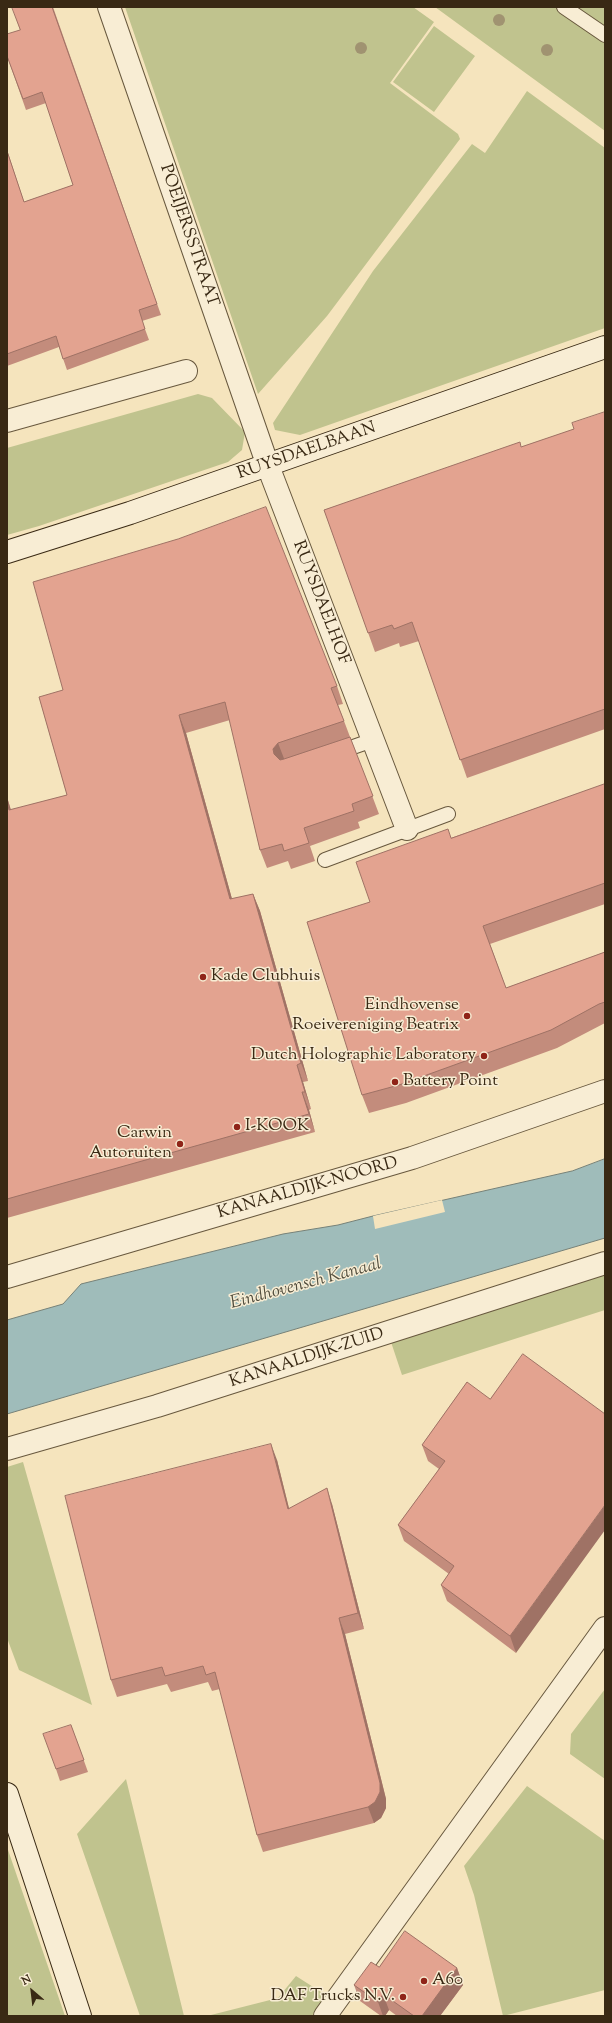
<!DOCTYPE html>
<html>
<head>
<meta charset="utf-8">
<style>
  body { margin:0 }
  #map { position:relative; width:612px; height:2023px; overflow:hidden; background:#f5e4bd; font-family:"Sorts Mill Goudy",serif }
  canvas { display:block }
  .frame { position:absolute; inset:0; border:8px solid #392914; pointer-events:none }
  .north { position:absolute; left:12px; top:1971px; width:40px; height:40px; -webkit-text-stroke:3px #f8edd4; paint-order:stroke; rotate:332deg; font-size:11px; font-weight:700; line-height:16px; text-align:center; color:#392914 }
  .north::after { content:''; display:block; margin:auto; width:14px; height:18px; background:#392914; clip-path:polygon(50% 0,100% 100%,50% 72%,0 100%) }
</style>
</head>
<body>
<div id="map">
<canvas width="612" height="2023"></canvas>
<div class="frame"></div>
<div class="north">N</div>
</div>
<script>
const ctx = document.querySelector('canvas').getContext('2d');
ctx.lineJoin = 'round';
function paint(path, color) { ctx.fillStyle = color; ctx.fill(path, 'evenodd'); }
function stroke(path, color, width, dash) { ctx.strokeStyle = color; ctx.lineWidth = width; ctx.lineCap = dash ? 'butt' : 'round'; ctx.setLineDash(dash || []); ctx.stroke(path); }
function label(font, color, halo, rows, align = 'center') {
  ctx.font = font + ' "Sorts Mill Goudy",serif'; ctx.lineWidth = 3; ctx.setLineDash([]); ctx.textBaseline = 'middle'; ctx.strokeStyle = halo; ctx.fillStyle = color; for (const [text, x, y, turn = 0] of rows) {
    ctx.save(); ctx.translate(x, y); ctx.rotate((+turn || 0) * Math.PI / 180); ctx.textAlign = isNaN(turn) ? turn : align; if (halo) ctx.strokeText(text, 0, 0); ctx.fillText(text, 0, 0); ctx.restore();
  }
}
const green = new Path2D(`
  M 125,7 L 413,7 L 434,22 L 390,83 L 458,134 L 460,139 L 327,316 L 258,394 Z
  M 435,7 L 605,7 L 605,131 Z
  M 434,26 L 475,56 L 434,112 L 393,82 Z
  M 527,91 L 605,148 L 605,328 L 300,435 L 275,430 L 273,423 L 373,271 L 472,144 L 485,153 Z
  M 198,394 L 212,398 L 245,432 L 242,450 L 228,462 L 39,526 L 7,535 L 7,448 Z
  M 605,1273 L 605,1310 L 402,1375 L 391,1342 Z
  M 23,1462 L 92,1705 L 19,1670 L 7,1638 L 7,1467 Z
  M 605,1689 L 605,1779 L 570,1754 L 571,1734 Z
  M 126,1779 L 184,2016 L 140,2016 L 77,1834 Z
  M 527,1786 L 605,1841 L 605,1990 L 503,2016 L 474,1895 L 464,1866 Z
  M 7,1847 L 65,2016 L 7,2016 Z
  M 296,1976 L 321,1992 L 322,2002 L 312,2016 L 207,2016 L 278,1998 Z`);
const water = new Path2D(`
  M 605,1159 L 605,1238 L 7,1414 L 7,1320 L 63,1304 L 81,1284 L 283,1234 L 338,1225 L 373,1216 L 572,1171 Z`);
const pier = new Path2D(`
  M 442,1200 L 445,1212 L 375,1229 L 373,1216 Z`);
const lane = new Path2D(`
  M 564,7 L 605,35
  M 336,753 L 373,740
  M 325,860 L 448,814`);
const street = new Path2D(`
  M 109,7 L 268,466 L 407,829
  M 7,421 L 186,371
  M 7,1277 L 412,1158 L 605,1091
  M 7,1449 L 157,1406 L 605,1263
  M 325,2016 L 605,1628`);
const secondary = new Path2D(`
  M 7,552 L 130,513 L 605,347
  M 7,1794 L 80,2016`);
const trees = [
  [499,20],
  [361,48],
  [547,50]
];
const wall = new Path2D(`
  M 53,7 L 161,315 L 142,321 L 149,340 L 67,370 L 59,347 L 7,366 L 7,150 L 24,202 L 73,185 L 46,103 L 26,110 L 7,56 L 20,30 Z
  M 605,412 L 605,729 L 467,778 L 419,641 L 400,647 L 399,643 L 375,652 L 324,510 L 522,447 L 574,429 Z
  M 337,686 L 343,704 L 338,705 L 379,814 L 358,822 L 360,828 L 310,846 L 315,861 L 291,869 L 288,861 L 267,868 L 260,850 L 230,720 L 186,733 L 232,899 L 253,894 L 260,911 L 308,1081 L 303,1082 L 311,1109 L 309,1110 L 315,1132 L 7,1218 L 7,797 L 11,810 L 67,795 L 39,697 Z
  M 605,784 L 605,904 L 490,944 L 506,988 L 605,952 L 605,1023 L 557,1048 L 406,1103 L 369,1113 L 362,1095 L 370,902 L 451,838 Z
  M 467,1382 L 516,1653 L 447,1601 L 441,1585 L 449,1574 L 404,1541 L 398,1525 L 439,1469 L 428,1461 L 422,1445 Z
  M 277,1460 L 289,1508 L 332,1504 L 364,1629 L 345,1634 L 386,1799 L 386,1808 L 381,1818 L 374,1823 L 263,1852 L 257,1835 L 220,1689 L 212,1691 L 208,1682 L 171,1692 L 167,1684 L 117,1697 L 111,1680 Z
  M 71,1725 L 88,1772 L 60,1781 L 56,1769 Z
  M 379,1967 L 457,1968 L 463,1985 L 440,2016 L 397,2016 L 389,2010 L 385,2016 L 381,2016 L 360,2001 L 354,1985 Z`);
const shadedWall = new Path2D(`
  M 179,715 L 186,733 L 237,917 L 230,899 Z
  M 278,743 L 285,761 L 280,767 L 274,754 L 273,749 Z
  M 7,797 L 16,828 L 7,802 Z
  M 253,894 L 260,911 L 308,1081 L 301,1063 Z
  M 297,1065 L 303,1082 L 311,1109 L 305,1092 Z
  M 302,1092 L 309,1110 L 315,1132 L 309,1114 Z
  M 271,1444 L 277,1460 L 293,1525 L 288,1509 Z
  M 327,1488 L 332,1504 L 364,1629 L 358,1613 Z
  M 605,1505 L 605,1530 L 516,1653 L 510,1636 Z
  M 339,1618 L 345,1634 L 386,1799 L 386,1808 L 381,1818 L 374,1823 L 368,1807 Z
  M 457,1968 L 463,1985 L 440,2016 L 422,2016 Z
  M 383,1994 L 389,2010 L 385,2016 L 383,2016 L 378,2002 Z`);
const building = new Path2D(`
  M 12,7 L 52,7 L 157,304 L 139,310 L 145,329 L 63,359 L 56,336 L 7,354 L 7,151 L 24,202 L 73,185 L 42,92 L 23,99 L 7,56 L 7,34 L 20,30 Z
  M 605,412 L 605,709 L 460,760 L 412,622 L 394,629 L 392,625 L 368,633 L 324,510 L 520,442 L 521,447 L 574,429 L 572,423 Z
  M 266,507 L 337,686 L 331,688 L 344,721 L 278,743 L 273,749 L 274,754 L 280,760 L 284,759 L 350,737 L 373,796 L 352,804 L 354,811 L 304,828 L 309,843 L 284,851 L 282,844 L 260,850 L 225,702 L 179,715 L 230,899 L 253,894 L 301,1063 L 297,1065 L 305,1092 L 302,1092 L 309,1114 L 7,1199 L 7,802 L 9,810 L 67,795 L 39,697 L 63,690 L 33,582 L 178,539 Z
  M 605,784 L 605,883 L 483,926 L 506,988 L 605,952 L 605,1002 L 599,1004 L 551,1030 L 399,1085 L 362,1095 L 307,922 L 370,902 L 356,862 L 448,829 L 451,838 Z
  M 523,1354 L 605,1414 L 605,1505 L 510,1636 L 441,1585 L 454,1566 L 398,1525 L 445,1461 L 422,1445 L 467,1382 L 490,1399 Z
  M 271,1444 L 288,1509 L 327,1488 L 358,1613 L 339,1618 L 380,1783 L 380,1792 L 375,1802 L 368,1807 L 257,1835 L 215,1672 L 206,1675 L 203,1666 L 165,1676 L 162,1667 L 111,1680 L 65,1496 Z
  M 71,1725 L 84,1760 L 56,1769 L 43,1734 Z
  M 405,1931 L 457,1968 L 422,2016 L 414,2016 L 383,1994 L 378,2002 L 354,1985 L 371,1962 L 379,1967 Z`);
const markers = [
  [203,977,4,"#8f2418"],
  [467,1016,4,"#8f2418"],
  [484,1056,4,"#8f2418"],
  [395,1082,4,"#8f2418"],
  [237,1127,4,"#8f2418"],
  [180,1144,4,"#8f2418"],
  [424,1981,4,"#8f2418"],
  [403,1997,4,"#8f2418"]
];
const streetNames = [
  ["POEIJERSSTRAAT",188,236,71],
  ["RUYSDAELBAAN",307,452,-19],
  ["RUYSDAELHOF",320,603,69],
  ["KANAALDIJK-NOORD",308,1189,-16],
  ["KANAALDIJK-ZUID",307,1359,-18]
];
const poiNames = [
  ["Kade Clubhuis",211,977],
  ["Eindhovense",459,1006,"right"],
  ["Roeivereniging Beatrix",459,1026,"right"],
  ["Dutch Holographic Laboratory",476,1056,"right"],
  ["Battery Point",403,1082],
  ["I-KOOK",245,1127],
  ["Carwin",172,1134,"right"],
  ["Autoruiten",172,1154,"right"],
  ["A60",432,1981],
  ["DAF Trucks N.V.",395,1997,"right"]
];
const waterNames = [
  ["Eindhovensch Kanaal",306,1285,-15]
];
paint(green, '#c0c38e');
paint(water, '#9fbcba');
stroke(water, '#768178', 1);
paint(pier, '#f5e4bd');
stroke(lane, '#68583e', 16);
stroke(street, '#68583e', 24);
stroke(secondary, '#392914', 24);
stroke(lane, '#f8edd4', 14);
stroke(street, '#f8edd4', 22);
stroke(secondary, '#f8edd4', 22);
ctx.fillStyle = '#a09371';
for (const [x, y] of trees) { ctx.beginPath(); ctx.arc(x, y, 6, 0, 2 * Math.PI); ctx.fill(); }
paint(wall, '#c38c7c');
paint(shadedWall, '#9f7265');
paint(building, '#e3a390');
stroke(building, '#9f7265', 1);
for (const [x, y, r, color] of markers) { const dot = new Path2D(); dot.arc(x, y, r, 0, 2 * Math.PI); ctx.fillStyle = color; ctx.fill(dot); stroke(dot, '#f8edd4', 1.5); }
label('17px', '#392914', '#f8edd4', streetNames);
label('17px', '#392914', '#f8edd4', poiNames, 'left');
label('italic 18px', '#524e3e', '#f8edd4', waterNames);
</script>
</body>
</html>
